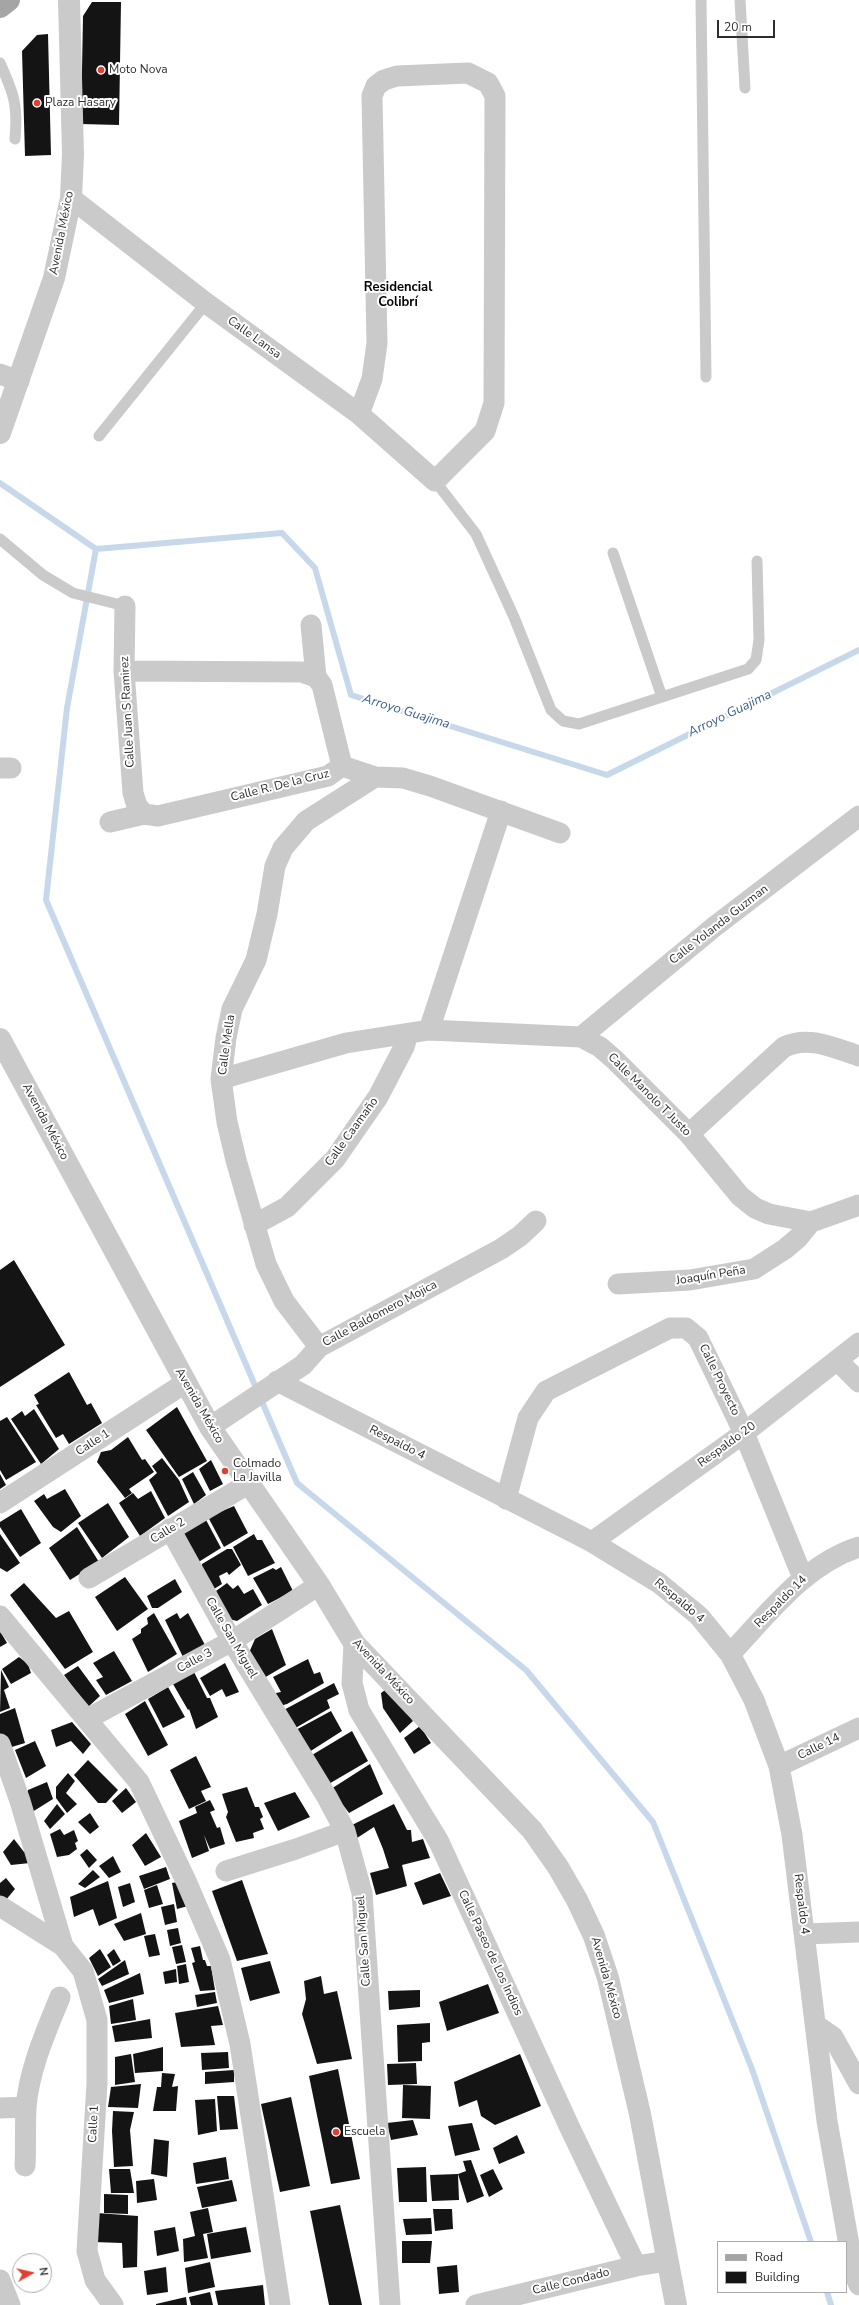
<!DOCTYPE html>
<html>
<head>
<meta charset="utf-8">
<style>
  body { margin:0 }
  #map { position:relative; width:859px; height:2305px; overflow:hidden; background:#fff; font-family:"Nunito Sans",sans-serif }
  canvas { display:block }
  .legend { position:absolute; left:717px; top:2241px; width:130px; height:52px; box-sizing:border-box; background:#fff; border:1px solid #ababab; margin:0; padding:5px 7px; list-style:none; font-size:12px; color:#2d2d2d }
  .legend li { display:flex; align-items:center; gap:8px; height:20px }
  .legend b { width:20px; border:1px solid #ababab }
  .north { position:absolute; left:12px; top:2253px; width:40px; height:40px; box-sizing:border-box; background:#fff; border:1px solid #ababab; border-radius:50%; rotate:82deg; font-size:11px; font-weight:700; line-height:16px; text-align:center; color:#2d2d2d }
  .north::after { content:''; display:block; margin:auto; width:14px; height:18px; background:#e23f31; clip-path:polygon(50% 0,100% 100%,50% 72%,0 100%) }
  .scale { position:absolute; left:717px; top:20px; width:58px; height:18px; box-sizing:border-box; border:2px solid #2d2d2d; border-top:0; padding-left:5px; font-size:12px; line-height:14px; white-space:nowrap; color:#2d2d2d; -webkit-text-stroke:3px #fff; paint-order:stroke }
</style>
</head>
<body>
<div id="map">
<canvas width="859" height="2305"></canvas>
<ul class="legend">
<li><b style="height:5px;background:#a5a5a5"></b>Road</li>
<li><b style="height:11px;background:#141414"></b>Building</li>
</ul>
<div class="north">N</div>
<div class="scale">20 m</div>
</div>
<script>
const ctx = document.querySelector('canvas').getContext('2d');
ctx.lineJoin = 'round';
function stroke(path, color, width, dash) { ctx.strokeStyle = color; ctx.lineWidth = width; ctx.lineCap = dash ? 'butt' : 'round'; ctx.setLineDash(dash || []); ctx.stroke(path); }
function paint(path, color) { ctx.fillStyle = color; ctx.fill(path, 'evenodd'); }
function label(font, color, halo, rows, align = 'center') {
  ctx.font = font + ' "Nunito Sans",sans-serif'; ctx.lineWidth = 4; ctx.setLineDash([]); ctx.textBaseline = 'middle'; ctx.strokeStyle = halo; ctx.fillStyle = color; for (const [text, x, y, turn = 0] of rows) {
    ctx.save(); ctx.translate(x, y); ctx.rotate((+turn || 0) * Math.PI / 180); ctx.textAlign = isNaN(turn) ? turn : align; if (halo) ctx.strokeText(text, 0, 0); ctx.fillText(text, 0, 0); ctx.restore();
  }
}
const stream = new Path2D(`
  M 0,483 L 96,549 L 282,533 L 315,568 L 351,695 L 607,775 L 859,650
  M 96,549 L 67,708 L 46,900 L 297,1483 L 526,1670 L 653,1822 L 752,2069 L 811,2242
  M 827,2292 L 831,2305`);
const building = new Path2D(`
  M 92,2 L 121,2 L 119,125 L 81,124 L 83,16 Z
  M 48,34 L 51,155 L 25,156 L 22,51 L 37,35 Z
  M 14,1260 L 65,1345 L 0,1387 L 0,1270 Z
  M 69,1372 L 87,1405 L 91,1403 L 102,1423 L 69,1444 L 63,1434 L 56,1438 L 36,1405 L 39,1404 L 34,1395 Z
  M 177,1407 L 207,1461 L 179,1477 L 146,1430 Z
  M 34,1409 L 59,1449 L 41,1464 L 11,1419 L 22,1411 L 25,1416 Z
  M 7,1417 L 36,1462 L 6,1480 L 0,1470 L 0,1421 Z
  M 128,1437 L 142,1460 L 145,1459 L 154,1472 L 129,1489 L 132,1493 L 125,1498 L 97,1462 L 101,1452 L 111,1450 Z
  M 162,1458 L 179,1480 L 189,1502 L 168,1516 L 149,1480 L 157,1473 L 152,1466 Z
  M 211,1460 L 223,1484 L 210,1491 L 199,1469 Z
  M 193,1472 L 206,1495 L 194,1504 L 182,1479 Z
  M 0,1474 L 6,1485 L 0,1489 Z
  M 65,1489 L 81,1516 L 61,1532 L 53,1527 L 34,1501 L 44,1494 L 47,1499 Z
  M 151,1491 L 165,1518 L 140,1536 L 119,1503 L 133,1493 L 138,1499 Z
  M 108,1503 L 129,1537 L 102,1558 L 78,1523 Z
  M 234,1506 L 248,1533 L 224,1547 L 208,1517 Z
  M 21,1509 L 41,1543 L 20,1557 L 0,1527 L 0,1522 Z
  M 205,1518 L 221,1548 L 197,1563 L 180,1535 Z
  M 77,1527 L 99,1562 L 70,1580 L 49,1548 Z
  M 0,1534 L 20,1563 L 7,1572 L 0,1568 Z
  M 254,1534 L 257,1540 L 262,1540 L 275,1563 L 248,1576 L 233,1547 Z
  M 227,1549 L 232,1549 L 241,1565 L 229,1575 L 227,1572 L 219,1576 L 222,1584 L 214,1589 L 202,1572 L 202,1564 Z
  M 281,1567 L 293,1591 L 268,1604 L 253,1578 L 273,1568 L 276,1570 Z
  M 125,1577 L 148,1609 L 117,1631 L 95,1597 Z
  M 175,1579 L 182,1592 L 158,1608 L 152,1608 L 147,1596 Z
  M 24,1583 L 56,1618 L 69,1611 L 93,1652 L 65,1669 L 10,1595 Z
  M 227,1583 L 233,1589 L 238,1585 L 244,1594 L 253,1589 L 262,1605 L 237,1621 L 229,1619 L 216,1591 Z
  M 154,1613 L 177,1654 L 148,1672 L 132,1639 L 141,1633 L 141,1629 L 148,1624 L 147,1618 Z
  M 177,1613 L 180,1619 L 188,1613 L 205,1645 L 183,1657 L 165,1620 Z
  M 272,1629 L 286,1665 L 264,1678 L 248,1655 L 255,1639 Z
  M 0,1631 L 7,1643 L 0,1647 Z
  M 114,1651 L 132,1681 L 106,1695 L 96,1680 L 103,1677 L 93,1663 Z
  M 19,1657 L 28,1664 L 31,1673 L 11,1684 L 2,1669 Z
  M 308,1659 L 314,1674 L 320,1672 L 324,1683 L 287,1704 L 280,1706 L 275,1698 L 276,1693 L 281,1692 L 273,1677 Z
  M 225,1663 L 239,1692 L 226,1697 L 222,1689 L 210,1696 L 200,1678 Z
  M 78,1666 L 100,1696 L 88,1707 L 64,1675 Z
  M 1,1670 L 9,1687 L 4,1690 L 10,1708 L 0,1712 Z
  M 194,1672 L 207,1698 L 210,1698 L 218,1717 L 196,1729 L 189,1709 L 188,1710 L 173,1684 Z
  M 334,1683 L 339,1694 L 327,1700 L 330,1708 L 292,1730 L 280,1712 Z
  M 168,1687 L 185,1717 L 163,1728 L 148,1699 Z
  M 389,1687 L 413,1721 L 400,1733 L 383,1708 L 381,1693 Z
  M 145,1701 L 168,1745 L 148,1756 L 125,1714 Z
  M 15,1708 L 25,1743 L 5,1749 L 0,1737 L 0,1714 Z
  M 331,1711 L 342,1731 L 306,1754 L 292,1732 Z
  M 72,1722 L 91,1744 L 83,1754 L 71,1741 L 56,1747 L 51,1730 Z
  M 420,1726 L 431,1743 L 414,1754 L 404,1738 Z
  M 352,1731 L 368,1761 L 327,1785 L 312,1755 Z
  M 35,1741 L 46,1766 L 26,1778 L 15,1750 Z
  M 196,1756 L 211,1787 L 201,1791 L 206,1801 L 189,1809 L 170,1770 Z
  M 88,1760 L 118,1790 L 106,1803 L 98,1803 L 74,1775 Z
  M 370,1764 L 383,1794 L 349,1813 L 331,1789 Z
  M 68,1773 L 75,1781 L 66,1793 L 77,1804 L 67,1813 L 56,1798 L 56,1787 Z
  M 47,1782 L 53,1799 L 29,1814 L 23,1803 L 28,1790 Z
  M 247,1787 L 255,1807 L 259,1807 L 263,1817 L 260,1819 L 264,1829 L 253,1833 L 254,1838 L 236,1842 L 226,1817 L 228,1812 L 222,1794 Z
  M 126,1788 L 136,1802 L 122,1813 L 112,1801 Z
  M 295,1792 L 310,1817 L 278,1831 L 264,1803 Z
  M 210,1800 L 215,1810 L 210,1812 L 217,1828 L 220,1827 L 225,1844 L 210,1849 L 204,1835 L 209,1851 L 192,1858 L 179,1821 L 197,1813 L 195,1807 Z
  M 57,1804 L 65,1814 L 50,1829 L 44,1821 Z
  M 394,1804 L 407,1830 L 411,1830 L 412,1842 L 423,1839 L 430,1858 L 402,1865 L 407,1886 L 376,1895 L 370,1873 L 389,1868 L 383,1849 L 374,1827 L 357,1838 L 350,1826 Z
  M 90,1813 L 99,1827 L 90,1834 L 78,1822 Z
  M 60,1829 L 64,1835 L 74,1830 L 78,1841 L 75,1843 L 77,1849 L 69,1855 L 57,1857 L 50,1834 Z
  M 146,1833 L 161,1857 L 145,1866 L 132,1845 Z
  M 14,1839 L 24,1852 L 30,1853 L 30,1863 L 11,1865 L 3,1852 Z
  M 87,1849 L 97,1860 L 89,1868 L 80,1855 Z
  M 113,1856 L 121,1872 L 109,1878 L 99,1866 Z
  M 166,1867 L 170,1879 L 144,1889 L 139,1876 Z
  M 93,1870 L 100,1877 L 85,1888 L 78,1884 Z
  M 440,1873 L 451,1896 L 423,1905 L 414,1883 Z
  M 6,1878 L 15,1889 L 5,1901 L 0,1897 L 0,1883 Z
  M 242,1880 L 268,1954 L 237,1961 L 212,1891 Z
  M 108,1881 L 117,1918 L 99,1926 L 93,1909 L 74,1917 L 70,1897 Z
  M 183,1881 L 188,1906 L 177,1909 L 172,1883 Z
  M 130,1883 L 135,1902 L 123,1907 L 118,1887 Z
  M 157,1885 L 163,1904 L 149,1908 L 144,1890 Z
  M 174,1904 L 177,1922 L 165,1925 L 161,1907 Z
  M 141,1913 L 146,1934 L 124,1941 L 114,1924 Z
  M 178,1928 L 181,1943 L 170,1946 L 167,1930 Z
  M 155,1934 L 160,1955 L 149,1957 L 144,1936 Z
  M 182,1945 L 186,1962 L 176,1964 L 172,1947 Z
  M 200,1946 L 203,1960 L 205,1960 L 207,1966 L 211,1966 L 215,1990 L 200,1991 L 192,1963 L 195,1962 L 191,1948 Z
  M 100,1949 L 111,1967 L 98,1976 L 89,1958 Z
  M 114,1949 L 121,1961 L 113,1966 L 107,1955 Z
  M 125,1960 L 129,1974 L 102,1986 L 98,1979 Z
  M 270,1961 L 280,1993 L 250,2001 L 241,1968 Z
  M 186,1964 L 189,1982 L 179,1984 L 177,1966 Z
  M 176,1969 L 177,1982 L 165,1984 L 163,1972 Z
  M 140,1973 L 144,1994 L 109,2003 L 104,1990 Z
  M 321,1976 L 324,1994 L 337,1991 L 352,2059 L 317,2064 L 302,2014 L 306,1999 L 304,1981 Z
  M 488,1984 L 499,2013 L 447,2031 L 439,2002 Z
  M 420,1990 L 420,2007 L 389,2010 L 388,1991 Z
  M 215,1992 L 217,2003 L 197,2007 L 195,1995 Z
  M 133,1999 L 136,2020 L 111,2024 L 109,2006 Z
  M 218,2006 L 223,2025 L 211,2026 L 215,2045 L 181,2047 L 175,2013 Z
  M 150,2019 L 152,2038 L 115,2042 L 112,2026 Z
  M 430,2023 L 430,2042 L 422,2043 L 422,2061 L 398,2062 L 397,2025 Z
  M 163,2047 L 163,2071 L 135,2073 L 133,2054 Z
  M 228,2052 L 229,2068 L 202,2070 L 201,2053 Z
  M 131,2054 L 135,2082 L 115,2085 L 115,2057 Z
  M 520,2054 L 541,2106 L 495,2125 L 481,2116 L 477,2100 L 459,2107 L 454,2082 Z
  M 416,2063 L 417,2084 L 388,2085 L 387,2064 Z
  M 338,2069 L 360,2179 L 331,2184 L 309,2076 Z
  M 234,2070 L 234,2082 L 205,2084 L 205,2072 Z
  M 162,2073 L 175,2074 L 172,2087 L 178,2086 L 176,2111 L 153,2111 L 157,2087 L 161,2087 Z
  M 141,2084 L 138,2108 L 108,2107 L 111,2087 Z
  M 403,2085 L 431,2086 L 430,2119 L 402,2118 Z
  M 217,2096 L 234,2096 L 238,2129 L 220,2130 Z
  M 291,2097 L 310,2186 L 280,2192 L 261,2104 Z
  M 215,2099 L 217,2131 L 198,2135 L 195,2100 Z
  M 113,2111 L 134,2112 L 130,2130 L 133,2166 L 114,2167 L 112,2131 Z
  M 413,2120 L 418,2135 L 391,2140 L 387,2123 Z
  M 472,2123 L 480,2150 L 455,2156 L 448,2126 Z
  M 517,2135 L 525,2153 L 499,2164 L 493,2148 Z
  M 154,2139 L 169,2141 L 167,2177 L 151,2174 Z
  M 226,2157 L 229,2179 L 196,2184 L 193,2163 Z
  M 471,2160 L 484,2196 L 467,2203 L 458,2174 L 466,2171 L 463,2161 Z
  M 426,2167 L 427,2202 L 399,2202 L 397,2168 Z
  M 109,2169 L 130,2169 L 134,2193 L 111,2193 Z
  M 493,2169 L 503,2189 L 489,2197 L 480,2175 Z
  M 458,2174 L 459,2200 L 432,2201 L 430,2175 Z
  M 154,2179 L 157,2200 L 137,2203 L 136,2181 Z
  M 232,2180 L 237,2201 L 202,2208 L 197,2187 Z
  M 104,2194 L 128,2195 L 128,2214 L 104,2213 Z
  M 340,2205 L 362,2305 L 329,2305 L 310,2211 Z
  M 208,2208 L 213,2232 L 203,2234 L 208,2258 L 184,2262 L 183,2239 L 195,2236 L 190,2212 Z
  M 433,2209 L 452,2209 L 453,2229 L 435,2231 Z
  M 97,2213 L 138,2216 L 137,2267 L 123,2268 L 122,2243 L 94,2242 Z
  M 431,2218 L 432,2234 L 406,2235 L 403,2219 Z
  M 175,2227 L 179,2251 L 157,2256 L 154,2231 Z
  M 246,2227 L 251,2252 L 211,2259 L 207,2234 Z
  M 402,2241 L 432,2241 L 430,2263 L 402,2263 Z
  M 210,2262 L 215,2287 L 188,2293 L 185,2268 Z
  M 457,2265 L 459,2292 L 439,2294 L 437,2267 Z
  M 166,2267 L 168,2292 L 147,2295 L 144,2271 Z
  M 263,2285 L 265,2305 L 218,2305 L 215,2291 Z
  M 210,2292 L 213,2305 L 191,2305 L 189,2297 Z
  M 186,2297 L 187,2305 L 156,2305 L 156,2304 Z`);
const service = new Path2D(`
  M 701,0 L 706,377
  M 740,0 L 745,88
  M 0,63 C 14,94 18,105 15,139
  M 99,436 L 206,303
  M 435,481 L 476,534 L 514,617 L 551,710 L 563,721 L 579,724 L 748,669 L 756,660 L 759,640 L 757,561
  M 0,539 L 43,575 L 73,593 L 125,606
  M 613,553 L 662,697`);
const minor = new Path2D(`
  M 71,198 L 206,303 L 359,414 L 435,481 L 485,431 L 494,403 L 495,96 L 488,83 L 468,73 L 397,76 L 384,80 L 376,86 L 372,96 L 377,343 L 372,379 L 359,414
  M 0,374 L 19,381
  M 125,606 L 124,671 L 133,793 L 137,806 L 144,814
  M 311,625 L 316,677 L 322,685 L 342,766
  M 124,671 L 302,672 L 316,677
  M 0,768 L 11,768
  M 110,822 L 144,814 L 158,816 L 328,776 L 342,766 L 375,777 L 403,778 L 430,786 L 560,833
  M 429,1030 L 501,811
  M 581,1037 L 714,927 L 859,816
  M 221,1079 L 346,1043 L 429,1030 L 581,1037 L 600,1047 L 615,1060 L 689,1134 L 740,1196 L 755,1208 L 769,1214 L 811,1222 L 859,1205
  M 689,1134 L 784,1047 C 809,1035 834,1048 859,1056
  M 254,1225 L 287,1207 L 335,1159 L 378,1097 L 404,1047 L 408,1034
  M 618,1284 L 690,1280 L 754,1269 L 785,1249 L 798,1238 L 811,1222
  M 319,1347 L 284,1301 L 266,1264 L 236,1160 L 227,1122 L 221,1079 L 226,1038 L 232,1009 L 256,960 L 267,914 L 275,866 L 283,848 L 306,821 L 375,777
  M 837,1360 L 859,1382
  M 277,1381 L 592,1542 L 659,1583 L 699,1616 L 730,1654 L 754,1700 L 779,1766 L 792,1835 L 827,2121 L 854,2273 L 859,2285
  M 210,1427 L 303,1365 L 319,1347 L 501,1249 L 520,1236 L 536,1221
  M 506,1499 L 528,1418 L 546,1391 L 670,1328 L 686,1328 L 698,1338 L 744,1433 L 803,1578
  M 0,1503 L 185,1383
  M 170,1529 L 232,1641 L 327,1797 L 345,1831 L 362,1893 L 390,2305
  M 592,1542 L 744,1433 L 859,1343
  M 89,1578 L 248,1484
  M 0,1616 L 139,1782 L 186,1881 L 220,1960 L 240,2044 L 280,2305
  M 354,1643 L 352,1683 L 359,1710 L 439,1842 L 569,2126 L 636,2266
  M 730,1654 C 768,1614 805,1564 859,1547
  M 87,1719 L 232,1641 L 319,1585
  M 0,1744 L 20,1801 L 63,1946
  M 779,1766 L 859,1728
  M 226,1871 L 296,1849 L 345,1831
  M 0,1906 L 63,1946 L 83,1971 L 97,2020 L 97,2083 L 87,2251 L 95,2280 L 113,2305
  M 805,1934 L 859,1932
  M 817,2026 L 833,2037 L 859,2084
  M 0,2108 L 26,2107
  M 25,2166 C 26,2147 25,2127 26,2108 C 29,2069 46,2032 60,1997
  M 0,2280 L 10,2305
  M 476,2305 L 636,2266 L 667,2261`);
const tertiary = new Path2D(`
  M 0,433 L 54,278 L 71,198 L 73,154 L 69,0
  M 0,1039 L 210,1427 L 319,1585 L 354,1643 L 532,1830 L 558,1867 L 577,1900 L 594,1936 L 608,1978 L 640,2114 L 676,2305`);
const primary = new Path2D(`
  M 0,7 L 9,0`);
const markers = [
  [101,70,4,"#e23f31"],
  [37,103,4,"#e23f31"],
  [225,1471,4,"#e23f31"],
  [336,2132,4,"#e23f31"]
];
const poiNames = [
  ["Moto Nova",109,70],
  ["Plaza Hasary",45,103],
  ["Colmado",233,1464],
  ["La Javilla",233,1478],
  ["Escuela",344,2132]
];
const streetNames = [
  ["Avenida México",62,233,-79],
  ["Calle Lansa",254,338,36],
  ["Calle Juan S Ramirez",128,712,-93],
  ["Calle R. De la Cruz",280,786,-14],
  ["Calle Yolanda Guzman",719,925,-38],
  ["Calle Mella",227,1045,-82],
  ["Calle Manolo T Justo",649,1095,45],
  ["Avenida México",45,1122,62],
  ["Calle Caamaño",352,1132,-54],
  ["Joaquín Peña",711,1276,-9],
  ["Calle Baldomero Mojica",380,1314,-28],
  ["Calle Proyecto",719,1380,64],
  ["Avenida México",199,1406,60],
  ["Calle 1",93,1443,-33],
  ["Respaldo 4",397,1443,27],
  ["Respaldo 20",727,1445,-36],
  ["Calle 2",168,1531,-31],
  ["Respaldo 4",679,1601,40],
  ["Respaldo 14",781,1602,-45],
  ["Calle San Miguel",231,1638,60],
  ["Calle 3",195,1661,-28],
  ["Avenida México",383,1672,47],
  ["Calle 14",819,1747,-26],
  ["Respaldo 4",801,1904,83],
  ["Calle San Miguel",364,1941,-94],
  ["Calle Paseo de Los Indios",490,1953,65],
  ["Avenida México",606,1978,74],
  ["Calle 1",94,2124,-87],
  ["Calle Condado",571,2282,-14]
];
const neighbourhoodNames = [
  ["Residencial",398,288],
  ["Colibrí",398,303]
];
const waterNames = [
  ["Arroyo Guajima",406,712,17],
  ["Arroyo Guajima",730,714,-26]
];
stroke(stream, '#c7d8eb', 6);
paint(building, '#141414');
stroke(service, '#cacaca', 11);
stroke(minor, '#cacaca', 21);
stroke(tertiary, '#cacaca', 22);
stroke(primary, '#a5a5a5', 22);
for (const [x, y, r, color] of markers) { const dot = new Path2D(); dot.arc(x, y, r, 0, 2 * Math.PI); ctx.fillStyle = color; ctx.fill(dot); stroke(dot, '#fff', 1.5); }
label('12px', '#2d2d2d', '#fff', poiNames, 'left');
label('12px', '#2d2d2d', '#fff', streetNames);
label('bold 13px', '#000', '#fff', neighbourhoodNames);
label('italic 13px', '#3d628e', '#fff', waterNames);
</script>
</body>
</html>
